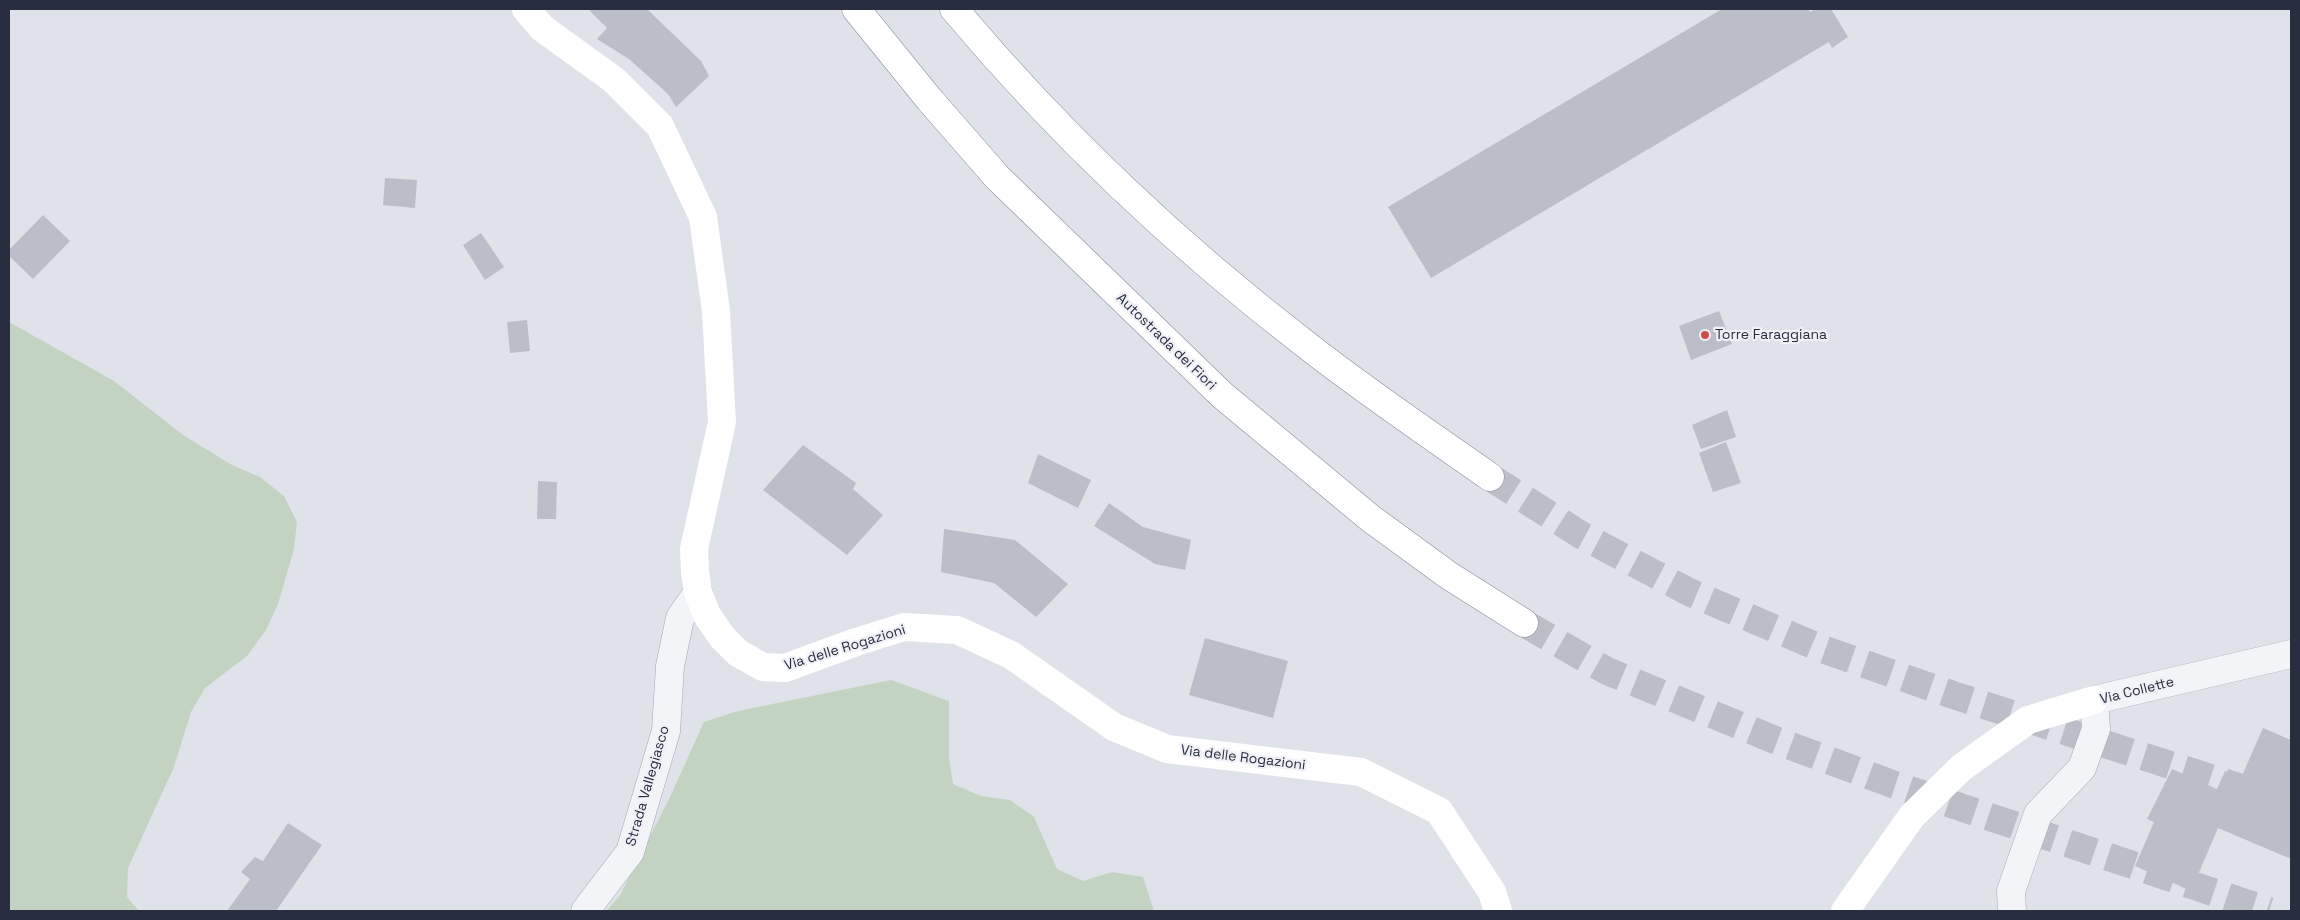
<!DOCTYPE html>
<html>
<head>
<meta charset="utf-8">
<style>
  body { margin:0 }
  #map { position:relative; width:2300px; height:920px; overflow:hidden; background:#e0e2e9; font-family:"Space Grotesk",sans-serif }
  canvas { display:block }
  .frame { position:absolute; inset:0; border:10px solid #292d40; pointer-events:none }
</style>
</head>
<body>
<div id="map">
<canvas width="2300" height="920"></canvas>
<div class="frame"></div>
</div>
<script>
const ctx = document.querySelector('canvas').getContext('2d');
ctx.lineJoin = 'round';
function paint(path, color) { ctx.fillStyle = color; ctx.fill(path, 'evenodd'); }
function stroke(path, color, width, dash) { ctx.strokeStyle = color; ctx.lineWidth = width; ctx.lineCap = dash ? 'butt' : 'round'; ctx.setLineDash(dash || []); ctx.stroke(path); }
function label(font, color, halo, rows, align = 'center') {
  ctx.font = font + ' "Space Grotesk",sans-serif'; ctx.lineWidth = 4.5; ctx.setLineDash([]); ctx.textBaseline = 'middle'; ctx.strokeStyle = halo; ctx.fillStyle = color; for (const [text, x, y, turn = 0] of rows) {
    ctx.save(); ctx.translate(x, y); ctx.rotate((+turn || 0) * Math.PI / 180); ctx.textAlign = isNaN(turn) ? turn : align; if (halo) ctx.strokeText(text, 0, 0); ctx.fillText(text, 0, 0); ctx.restore();
  }
}
const green = new Path2D(`
  M 9,322 L 114,381 L 183,435 L 232,465 L 260,477 L 284,496 L 297,522 L 294,549 L 278,604 L 266,630 L 247,656 L 205,688 L 191,712 L 174,767 L 128,868 L 127,897 L 139,911 L 9,911 Z
  M 891,680 L 949,701 L 949,757 L 953,784 L 981,796 L 1010,800 L 1034,817 L 1057,869 L 1083,881 L 1112,872 L 1143,877 L 1154,911 L 606,911 L 619,897 L 670,797 L 704,722 L 738,711 Z`);
const building = new Path2D(`
  M 588,9 L 647,9 L 701,61 L 709,76 L 676,107 L 668,94 L 629,59 L 597,39 L 607,28 Z
  M 1722,9 L 1808,9 L 1810,12 L 1815,9 L 1831,9 L 1848,37 L 1832,48 L 1829,42 L 1431,278 L 1388,207 Z
  M 385,178 L 417,180 L 415,208 L 383,205 Z
  M 43,215 L 70,241 L 33,279 L 9,256 L 9,250 Z
  M 481,233 L 504,267 L 485,280 L 463,245 Z
  M 1719,311 L 1732,344 L 1691,360 L 1679,326 Z
  M 527,320 L 530,351 L 510,353 L 507,322 Z
  M 1727,410 L 1736,437 L 1701,449 L 1692,425 Z
  M 1726,442 L 1741,483 L 1713,492 L 1699,453 Z
  M 803,445 L 856,483 L 853,489 L 883,515 L 847,555 L 763,490 Z
  M 1038,454 L 1091,480 L 1078,508 L 1028,483 Z
  M 538,481 L 557,482 L 556,519 L 537,519 Z
  M 1109,503 L 1143,527 L 1191,540 L 1185,570 L 1155,564 L 1094,526 Z
  M 944,529 L 1015,540 L 1068,584 L 1036,617 L 994,583 L 941,572 Z
  M 1205,638 L 1288,661 L 1273,718 L 1189,695 Z
  M 2263,728 L 2291,740 L 2291,859 L 2218,828 L 2191,891 L 2135,866 L 2154,822 L 2147,819 L 2172,769 L 2217,789 L 2225,771 L 2241,778 Z
  M 288,823 L 322,845 L 276,911 L 227,911 L 250,879 L 241,872 L 255,857 L 263,861 Z`);
const highwayTunnel = new Path2D(`
  M 1490,477 L 1581,535 L 1691,593 L 1825,650 L 1953,695 L 2291,804
  M 1524,623 L 1607,671 L 1775,740 L 1895,785 L 2269,911`);
const street = new Path2D(`
  M 585,911 L 630,852 L 666,731 L 670,666 L 680,618 L 698,592
  M 2012,911 L 2011,891 L 2038,814 L 2082,768 L 2096,729 L 2094,700 L 2291,654`);
const secondary = new Path2D(`
  M 526,9 L 542,28 L 614,80 L 660,126 L 703,217 L 716,311 L 722,422 L 694,549 L 695,572 L 698,592 L 707,615 L 722,637 L 738,653 L 763,667 L 785,668 L 856,642 L 904,627 L 957,630 L 1011,655 L 1114,727 L 1167,749 L 1361,772 L 1439,811 L 1492,892 L 1498,911
  M 1845,911 L 1912,816 L 1961,768 L 2028,720 L 2094,700`);
const highway = new Path2D(`
  M 856,9 L 929,99 L 997,177 L 1222,395 L 1370,518 L 1448,575 L 1524,623
  M 954,9 C 1059,134 1180,248 1309,347 C 1368,393 1429,434 1490,477`);
const markers = [
  [1705,335,5,"#cc4d48"]
];
const poiNames = [
  ["Torre Faraggiana",1715,335]
];
const streetNames = [
  ["Autostrada dei Fiori",1166,342,44],
  ["Via delle Rogazioni",845,648,-17],
  ["Via Collette",2137,691,-14],
  ["Via delle Rogazioni",1243,758,7],
  ["Strada Vallegiasco",648,786,-74]
];
paint(green, '#c3d3c2');
paint(building, '#bbbdc9');
stroke(highwayTunnel, '#bbbec7', 28, [28, 14]);
stroke(street, '#a5a8b3', 29);
stroke(highway, '#888d9f', 29);
stroke(street, '#f3f4f7', 28);
stroke(secondary, '#fff', 28);
stroke(highway, '#fff', 28);
for (const [x, y, r, color] of markers) { const dot = new Path2D(); dot.arc(x, y, r, 0, 2 * Math.PI); ctx.fillStyle = color; ctx.fill(dot); stroke(dot, '#f0f1f6', 2); }
label('14px', '#292d40', '#f0f1f6', poiNames, 'left');
label('14px', '#292d40', '#f0f1f6', streetNames);
</script>
</body>
</html>
